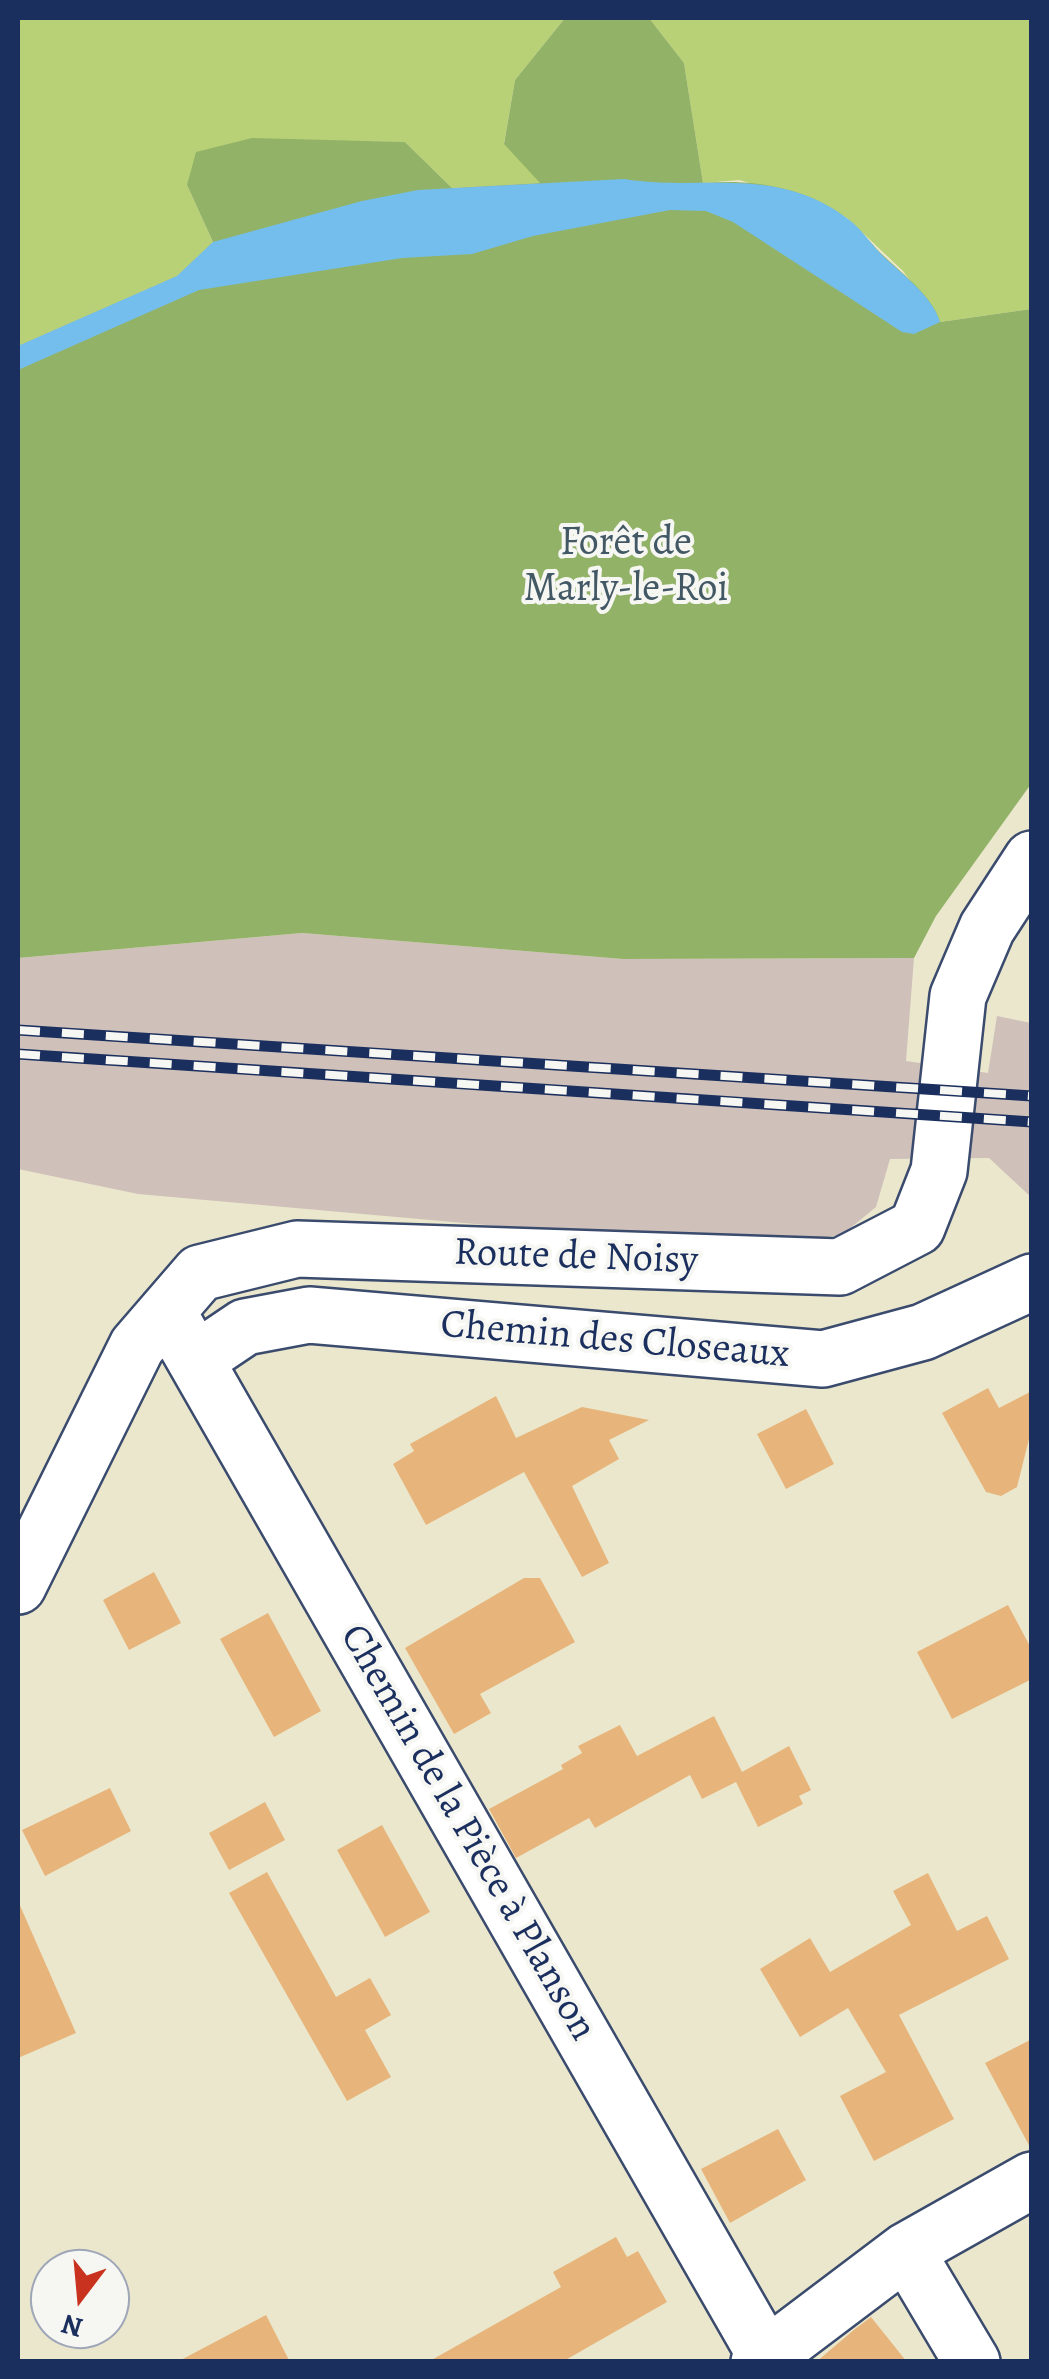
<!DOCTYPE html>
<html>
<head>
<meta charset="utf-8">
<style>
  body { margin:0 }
  #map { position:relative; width:1049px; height:2379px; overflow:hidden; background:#ebe7cc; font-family:Alegreya,serif }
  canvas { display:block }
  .frame { position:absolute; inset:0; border:20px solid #1b2f5e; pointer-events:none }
  .north { position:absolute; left:30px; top:2249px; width:100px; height:100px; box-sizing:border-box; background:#f6f6f2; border:2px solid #9ea6b7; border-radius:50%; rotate:196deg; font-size:28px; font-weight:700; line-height:40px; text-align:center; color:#1b2f5e }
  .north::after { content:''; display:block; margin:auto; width:35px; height:45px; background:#c8321e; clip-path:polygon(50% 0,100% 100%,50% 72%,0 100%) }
</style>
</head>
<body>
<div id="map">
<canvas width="1049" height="2379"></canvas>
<div class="frame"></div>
<div class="north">N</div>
</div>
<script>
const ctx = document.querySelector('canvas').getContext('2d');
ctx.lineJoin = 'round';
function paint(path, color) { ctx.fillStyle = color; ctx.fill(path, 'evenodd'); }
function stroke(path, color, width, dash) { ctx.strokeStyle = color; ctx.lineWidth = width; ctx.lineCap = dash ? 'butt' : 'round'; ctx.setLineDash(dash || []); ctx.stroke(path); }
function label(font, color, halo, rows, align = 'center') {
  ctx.font = font + ' Alegreya,serif'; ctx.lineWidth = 8; ctx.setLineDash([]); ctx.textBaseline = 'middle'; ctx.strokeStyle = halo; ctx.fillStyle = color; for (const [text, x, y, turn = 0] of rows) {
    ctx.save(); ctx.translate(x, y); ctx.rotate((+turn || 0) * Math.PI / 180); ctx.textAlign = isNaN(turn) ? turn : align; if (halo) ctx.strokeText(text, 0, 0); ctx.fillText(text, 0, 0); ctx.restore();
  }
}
const industrial = new Path2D(`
  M 302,933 L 623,959 L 914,958 L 906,1061 L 988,1073 L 997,1016 L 1031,1023 L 1031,1197 L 989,1158 L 890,1159 L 876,1207 L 842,1235 L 734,1247 L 138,1194 L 18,1169 L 18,958 Z`);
const green = new Path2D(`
  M 18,18 L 565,18 L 515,80 L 504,143 L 542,183 L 452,188 L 405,142 L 329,141 L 187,185 L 213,242 L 177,276 L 18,346 Z
  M 649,18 L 1031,18 L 1031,309 L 940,322 L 903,271 L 847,218 L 821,203 L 739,180 L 703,183 L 684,63 Z`);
const forest = new Path2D(`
  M 565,18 L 649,18 L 684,63 L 703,183 C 754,179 807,187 849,220 C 863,231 872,246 886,258 C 904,275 933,297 940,322 L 1031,309 L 1031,784 L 936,916 L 914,958 L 623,959 L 302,933 L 18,958 L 18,346 L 177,276 L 213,242 L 187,185 L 196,152 L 252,138 L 405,142 L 452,188 L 540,183 L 504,144 L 515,80 Z`);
const water = new Path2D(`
  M 624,179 C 705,192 775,164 848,219 C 863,230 872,246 885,258 C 903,275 933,297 940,322 L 914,334 L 902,332 L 733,222 L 706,211 L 670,210 L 533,236 L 472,254 L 402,258 L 199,290 L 18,370 L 18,346 L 177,276 L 213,242 L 362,201 L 418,190 Z`);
const building = new Path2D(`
  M 988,1388 L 999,1408 L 1032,1391 L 1032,1427 L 1017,1487 L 1001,1496 L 986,1492 L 942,1413 Z
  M 496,1396 L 516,1438 L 582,1407 L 649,1420 L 609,1440 L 619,1459 L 572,1486 L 609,1563 L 582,1577 L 524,1472 L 426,1525 L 393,1464 L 414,1451 L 410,1444 Z
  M 806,1409 L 834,1464 L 786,1489 L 757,1434 Z
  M 154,1572 L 181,1623 L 129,1650 L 103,1600 Z
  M 524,1578 L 540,1578 L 575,1642 L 480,1694 L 491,1713 L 454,1734 L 405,1648 Z
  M 1008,1605 L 1032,1650 L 1032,1679 L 952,1719 L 917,1652 Z
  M 268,1613 L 321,1711 L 274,1737 L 220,1639 Z
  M 714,1716 L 742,1772 L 789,1746 L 811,1790 L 799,1796 L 803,1804 L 758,1827 L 736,1782 L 702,1799 L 690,1775 L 595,1828 L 589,1818 L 516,1858 L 489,1809 L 563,1769 L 561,1765 L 582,1753 L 578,1746 L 620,1725 L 637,1756 Z
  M 110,1788 L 131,1831 L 45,1876 L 22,1830 Z
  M 265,1802 L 285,1840 L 229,1870 L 209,1833 Z
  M 382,1825 L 430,1912 L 385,1937 L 337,1850 Z
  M 267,1872 L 336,1997 L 370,1978 L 391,2015 L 365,2030 L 391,2077 L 347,2101 L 229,1893 Z
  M 928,1873 L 957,1931 L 987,1916 L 1009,1959 L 899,2015 L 954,2119 L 874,2161 L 840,2096 L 886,2072 L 848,2008 L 800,2037 L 760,1969 L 810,1938 L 830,1972 L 911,1925 L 893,1891 Z
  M 18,1901 L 76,2033 L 18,2058 Z
  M 1032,2039 L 1032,2149 L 1031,2149 L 985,2063 Z
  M 778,2129 L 806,2180 L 730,2223 L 701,2169 Z
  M 616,2237 L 627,2257 L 638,2251 L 667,2302 L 562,2362 L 428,2362 L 561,2287 L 553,2272 Z
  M 266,2315 L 290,2362 L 177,2362 Z
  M 871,2317 L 907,2362 L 816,2362 L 855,2329 Z`);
const minor = new Path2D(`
  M 167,1311 L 766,2356
  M 196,1360 L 245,1327 L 309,1315 L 823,1359 L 923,1332 L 1032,1282
  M 18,1586 L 137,1346 L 200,1273 L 297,1249 L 840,1267 L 917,1227 L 939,1171 L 958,996 L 987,928 L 1032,859
  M 906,2251 L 972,2362
  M 759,2362 L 906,2251 L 1032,2180`);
const rail = new Path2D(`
  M 18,1030 L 1032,1096
  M 18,1054 L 1032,1122`);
const parkNames = [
  ["Forêt de",626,544],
  ["Marly-le-Roi",626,590]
];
const streetNames = [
  ["Route de Noisy",576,1258,2],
  ["Chemin des Closeaux",615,1341,5],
  ["Chemin de la Pièce à Planson",467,1833,60]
];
paint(industrial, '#cfc0ba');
paint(green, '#b8d176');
paint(forest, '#92b367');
paint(water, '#74beed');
paint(building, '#e7b57b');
stroke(minor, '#3a4b6e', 60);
stroke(minor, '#fff', 55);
stroke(rail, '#1b2f5e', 11);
stroke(rail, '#f6f6f2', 8, [22]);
label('40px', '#425864', '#f6f6f2', parkNames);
label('40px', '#1b2f5e', '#f6f6f2', streetNames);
</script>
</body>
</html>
